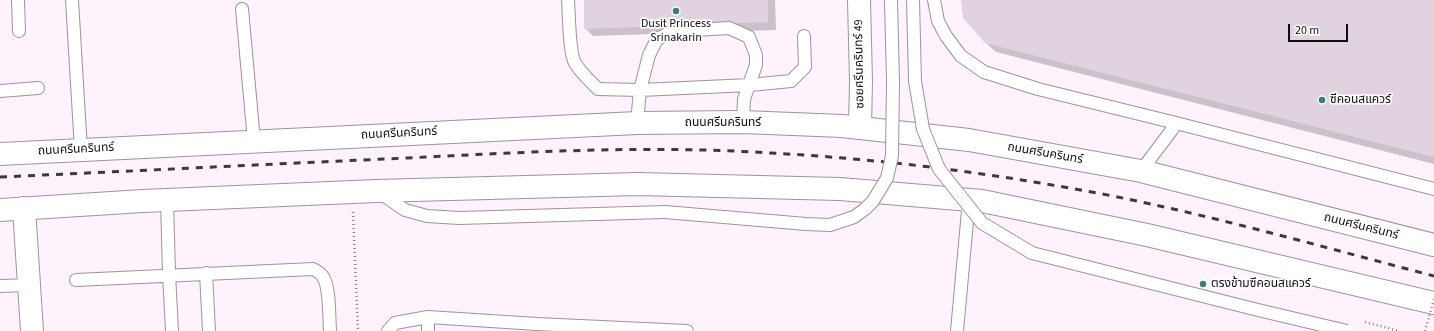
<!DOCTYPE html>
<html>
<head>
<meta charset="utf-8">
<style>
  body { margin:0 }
  #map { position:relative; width:1434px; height:331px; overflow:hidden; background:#fef2fd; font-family:"Source Sans 3",sans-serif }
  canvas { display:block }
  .scale { position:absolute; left:1288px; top:24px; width:60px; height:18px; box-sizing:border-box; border:2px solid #110c11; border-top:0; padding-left:5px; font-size:12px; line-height:14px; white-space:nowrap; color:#110c11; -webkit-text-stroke:3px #fff; paint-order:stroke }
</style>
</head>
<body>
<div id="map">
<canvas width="1434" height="331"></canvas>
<div class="scale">20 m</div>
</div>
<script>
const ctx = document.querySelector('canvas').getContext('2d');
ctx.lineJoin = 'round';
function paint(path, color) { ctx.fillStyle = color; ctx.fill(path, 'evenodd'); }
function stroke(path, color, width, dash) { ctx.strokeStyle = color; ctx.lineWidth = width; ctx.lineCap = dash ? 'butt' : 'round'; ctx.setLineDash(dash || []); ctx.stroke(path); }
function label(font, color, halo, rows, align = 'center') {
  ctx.font = font + ' "Source Sans 3","Noto Sans Thai",sans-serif'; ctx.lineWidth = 3.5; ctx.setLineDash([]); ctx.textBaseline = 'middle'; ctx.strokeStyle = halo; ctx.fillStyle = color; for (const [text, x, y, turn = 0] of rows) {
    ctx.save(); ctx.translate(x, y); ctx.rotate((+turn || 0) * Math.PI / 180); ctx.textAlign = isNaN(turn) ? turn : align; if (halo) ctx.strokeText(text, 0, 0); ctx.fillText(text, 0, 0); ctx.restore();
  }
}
const shadow = new Path2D(`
  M 585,0 L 775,0 L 776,30 L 593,36 L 585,28 Z
  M 962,0 L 1434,0 L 1434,164 L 996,52 L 986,43 Z`);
const building = new Path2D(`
  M 584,0 L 768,0 L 768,22 L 584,29 Z
  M 961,0 L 1434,0 L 1434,157 L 985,43 L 963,18 Z`);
const path = new Path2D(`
  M 353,212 L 358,331
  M 1365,322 L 1400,331`);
const lane = new Path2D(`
  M 18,0 L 19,31
  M 72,0 L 81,150
  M 568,0 C 569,13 569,53 575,63 C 581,73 590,81 598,89 L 640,90 L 750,85 L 791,81 L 805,67 L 804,36
  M 934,0 L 938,21 L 946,36 L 961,56 L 984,72 L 1038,89 L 1176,123 L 1434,189
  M 242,9 L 254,141
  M 0,91 L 38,88
  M 637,123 L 640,90 L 649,55 L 657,39 L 667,34 L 696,30 L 729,28 L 749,37 L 756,55 L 756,65 L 744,99 L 743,122
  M 1141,171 L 1171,131 L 1176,123
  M 379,192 L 405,210 L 427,216 L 459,218 L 665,212
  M 167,200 L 169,274 L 172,331
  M 206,273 L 209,331
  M 76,280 L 313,269 C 317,271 321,273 323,277 C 330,286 329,318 330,331
  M 0,286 L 30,285
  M 388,331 L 395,323 L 428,317 L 537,324 L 687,331
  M 428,331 L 428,317
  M 957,331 L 969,200`);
const street = new Path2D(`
  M 859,0 L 861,81 L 860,128
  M 24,208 L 32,331`);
const primary = new Path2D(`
  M 0,154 L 637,123 L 743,122 L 842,126 L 969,140 L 1141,171 L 1434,245
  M 0,210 L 143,201 L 376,191 L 638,184 L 840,189 L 982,201 L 1147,235 L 1434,303`);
const rail = new Path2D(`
  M 0,177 C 136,171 271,164 407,158 C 528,152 649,145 770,153 C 864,158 959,169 1052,185 C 1181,206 1307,243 1434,276`);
const pathBridge = new Path2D(`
  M 1425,331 L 1434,299`);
const laneBridge = new Path2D(`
  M 913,0 L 915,81 L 923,129 L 939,169 L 982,223 L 1032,253 L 1258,310 L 1347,331
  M 665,212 L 806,224 L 830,225 L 854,217 L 865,209 L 873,201 L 887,178 L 892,156 L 893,81 L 891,0`);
const markers = [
  [676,11,4,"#3b7e72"],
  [1322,100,4,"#3b7e72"],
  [1203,284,4,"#3b7e72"]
];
const poiNames = [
  ["Dusit Princess",676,24,"center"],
  ["Srinakarin",676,38,"center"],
  ["ซีคอนสแควร์",1330,100],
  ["ตรงข้ามซีคอนสแควร์",1211,284]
];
const streetNames = [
  ["ซอยศรีนครินทร์ 49",860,64,-91],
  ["ถนนศรีนครินทร์",723,123],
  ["ถนนศรีนครินทร์",399,134,-3],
  ["ถนนศรีนครินทร์",76,150,-3],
  ["ถนนศรีนครินทร์",1045,154,10],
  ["ถนนศรีนครินทร์",1361,227,14]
];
paint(shadow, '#0003');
paint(building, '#e1d2e0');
stroke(lane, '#a0919e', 14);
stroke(street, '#a0919e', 24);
stroke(primary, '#a0919e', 24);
stroke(path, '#8b828a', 2.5, [1, 3]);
stroke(lane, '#fff', 12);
stroke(street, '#fff', 22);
stroke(primary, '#fff', 22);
stroke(rail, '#3f393f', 3, [7, 7]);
stroke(laneBridge, '#a0919e', 14, []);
stroke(pathBridge, '#8b828a', 2.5, [1, 3]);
stroke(laneBridge, '#fff', 12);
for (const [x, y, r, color] of markers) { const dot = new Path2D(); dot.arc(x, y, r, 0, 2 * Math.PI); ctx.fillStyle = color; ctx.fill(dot); stroke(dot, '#fff', 1.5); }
label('12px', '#110c11', '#fff', poiNames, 'left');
label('12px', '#110c11', '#fff', streetNames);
</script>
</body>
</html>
